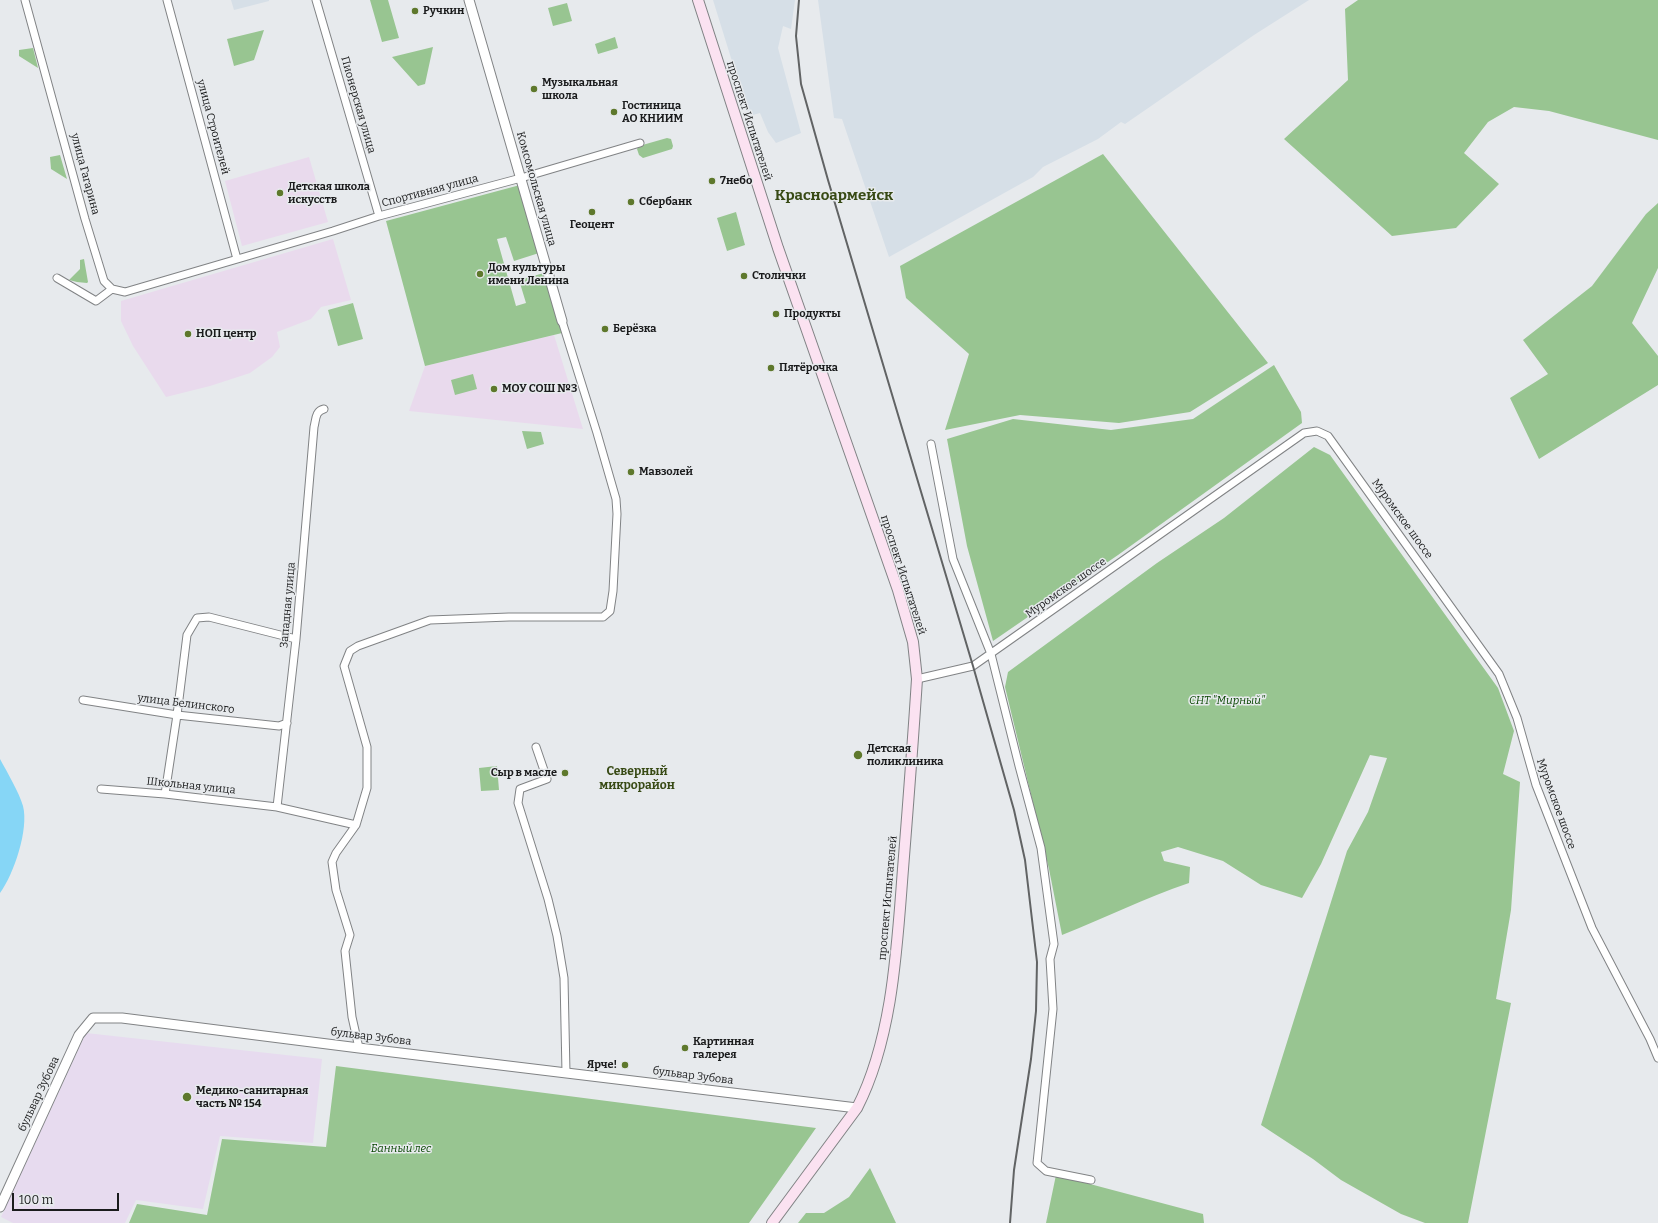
<!DOCTYPE html>
<html>
<head>
<meta charset="utf-8">
<style>
  body { margin:0 }
  #map { position:relative; width:1658px; height:1223px; overflow:hidden; background:#e7eaed; font-family:Bitter,serif }
  canvas { display:block }
  .scale { position:absolute; left:12px; top:1193px; width:107px; height:18px; box-sizing:border-box; border:2px solid #1a1b1c; border-top:0; padding-left:5px; font-size:12px; line-height:14px; white-space:nowrap; color:#1a1b1c; -webkit-text-stroke:3px #e7eaed; paint-order:stroke }
</style>
</head>
<body>
<div id="map">
<canvas width="1658" height="1223"></canvas>
<div class="scale">100 m</div>
</div>
<script>
const ctx = document.querySelector('canvas').getContext('2d');
ctx.lineJoin = 'round';
function paint(path, color) { ctx.fillStyle = color; ctx.fill(path, 'evenodd'); }
function stroke(path, color, width, dash) { ctx.strokeStyle = color; ctx.lineWidth = width; ctx.lineCap = dash ? 'butt' : 'round'; ctx.setLineDash(dash || []); ctx.stroke(path); }
function label(font, color, halo, rows, align = 'center') {
  ctx.font = font + ' Bitter,serif'; ctx.lineWidth = 3; ctx.setLineDash([]); ctx.textBaseline = 'middle'; ctx.strokeStyle = halo; ctx.fillStyle = color; for (const [text, x, y, turn = 0] of rows) {
    ctx.save(); ctx.translate(x, y); ctx.rotate((+turn || 0) * Math.PI / 180); ctx.textAlign = isNaN(turn) ? turn : align; if (halo) ctx.strokeText(text, 0, 0); ctx.fillText(text, 0, 0); ctx.restore();
  }
}
const built = new Path2D(`
  M 231,0 L 269,0 L 269,1 L 234,10 Z
  M 713,0 L 795,0 L 791,29 L 783,26 L 778,48 L 801,133 L 776,143 L 768,132 L 760,113 L 749,116 Z
  M 818,0 L 1309,0 L 1254,35 L 1125,124 L 1121,122 L 1098,139 L 1043,167 L 1033,177 L 889,257 L 842,119 L 834,118 Z`);
const education = new Path2D(`
  M 309,157 L 328,222 L 242,246 L 225,181 Z
  M 333,239 L 351,300 L 321,307 L 311,319 L 277,332 L 280,347 L 272,357 L 250,373 L 210,386 L 166,397 L 133,346 L 121,321 L 121,301 Z
  M 554,335 L 583,429 L 409,411 L 425,366 Z`);
const medical = new Path2D(`
  M 86,1033 L 322,1059 L 313,1143 L 220,1136 L 203,1209 L 136,1200 L 125,1223 L 13,1223 L 1,1217 Z`);
const green = new Path2D(`
  M 370,0 L 388,0 L 399,38 L 382,42 Z
  M 1358,0 L 1658,0 L 1658,140 L 1549,111 L 1514,107 L 1488,122 L 1464,153 L 1499,184 L 1456,228 L 1392,236 L 1284,139 L 1348,80 L 1345,9 Z
  M 567,3 L 572,21 L 553,26 L 548,8 Z
  M 264,30 L 254,60 L 234,66 L 227,39 Z
  M 615,37 L 618,48 L 598,54 L 595,44 Z
  M 433,47 L 425,84 L 418,86 L 392,57 Z
  M 33,48 L 38,68 L 19,56 L 19,50 Z
  M 667,138 L 671,139 L 673,146 L 672,149 L 643,158 L 639,155 L 637,149 L 639,146 Z
  M 1103,154 L 1268,363 L 1190,412 L 1119,423 L 1020,415 L 945,430 L 969,354 L 906,298 L 900,266 Z
  M 60,155 L 67,179 L 51,169 L 50,157 Z
  M 520,185 L 539,253 L 514,261 L 506,237 L 497,239 L 516,306 L 526,303 L 519,280 L 544,273 L 562,333 L 425,366 L 386,221 Z
  M 1658,203 L 1658,268 L 1632,323 L 1658,356 L 1658,385 L 1539,459 L 1510,398 L 1548,374 L 1523,340 L 1592,286 L 1646,214 Z
  M 736,212 L 745,245 L 727,251 L 717,218 Z
  M 84,259 L 88,282 L 87,283 L 77,282 L 69,280 L 80,269 L 80,260 Z
  M 353,303 L 363,339 L 338,346 L 328,310 Z
  M 1274,365 L 1301,412 L 1302,423 L 1118,555 L 993,641 L 967,546 L 947,439 L 1013,419 L 1111,430 L 1193,419 Z
  M 473,374 L 477,389 L 455,395 L 451,380 Z
  M 522,431 L 541,432 L 544,444 L 527,449 Z
  M 1314,447 L 1330,455 L 1498,688 L 1514,731 L 1503,774 L 1520,782 L 1511,910 L 1496,999 L 1511,1003 L 1468,1223 L 1425,1223 L 1401,1214 L 1341,1180 L 1313,1159 L 1261,1125 L 1347,851 L 1368,812 L 1387,758 L 1370,755 L 1321,864 L 1302,898 L 1261,885 L 1223,861 L 1178,847 L 1161,852 L 1164,861 L 1190,867 L 1189,883 C 1145,898 1105,918 1062,935 L 1049,869 L 1005,687 L 1008,672 L 1157,563 L 1224,518 Z
  M 497,766 L 499,790 L 481,791 L 479,768 Z
  M 336,1066 L 816,1128 L 749,1223 L 129,1223 L 137,1204 L 207,1215 L 222,1139 L 326,1147 Z
  M 870,1168 L 896,1223 L 798,1223 L 806,1213 L 824,1213 L 849,1197 Z
  M 1056,1175 L 1203,1214 L 1204,1223 L 1046,1223 Z`);
const water = new Path2D(`
  M 0,759 C 7,772 19,792 23,806 C 29,829 14,874 0,893 Z`);
const minor = new Path2D(`
  M 25,0 L 85,219 L 104,281 L 112,289 L 96,301 L 57,278
  M 167,0 L 237,259
  M 316,0 L 379,216
  M 112,289 L 125,292 L 333,231 L 379,216 L 521,178 L 640,143
  M 931,444 L 953,559 L 991,654 L 1019,766 L 1041,848 L 1054,944 L 1050,959 L 1053,1009 L 1037,1163 L 1046,1171 L 1091,1180
  M 917,679 L 973,666 L 1304,433 L 1317,431 L 1328,436 L 1499,674 L 1517,718 L 1536,785 L 1592,928 L 1650,1039 L 1658,1058
  M 83,700 L 177,715 L 279,726 L 287,723
  M 536,747 L 547,779 L 520,789 L 518,803 L 548,899 L 557,936 L 564,978 L 566,1073
  M 101,789 L 165,794 L 277,807 L 356,825
  M 165,794 L 177,715 L 187,635 L 197,618 L 209,617 L 296,639
  M 277,807 L 296,639 L 314,427 C 316,420 315,411 324,409
  M 359,1048 L 352,1017 L 345,951 L 350,935 L 336,890 L 332,862 L 336,853 L 356,825 L 367,788 L 367,747 L 344,666 L 350,651 L 358,646 L 430,620 L 509,617 L 603,617 L 610,611 L 613,591 L 617,514 L 616,499 L 597,433 L 562,321`);
const tertiary = new Path2D(`
  M 469,0 L 562,321
  M 0,1207 L 79,1035 L 93,1018 L 122,1018 L 359,1048 L 857,1108`);
const secondary = new Path2D(`
  M 698,0 L 778,248 L 898,590 L 913,642 L 917,679 C 913,742 908,806 903,869 C 897,946 893,1038 857,1108 L 772,1223`);
const rail = new Path2D(`
  M 799,0 L 796,36 L 801,84 L 828,180 L 973,666 L 1014,810 L 1025,860 L 1037,962 L 1036,1011 L 1031,1059 L 1014,1170 L 1010,1223`);
const markers = [
  [415,11,4,"#5e782c"],
  [534,89,4,"#5e782c"],
  [614,112,4,"#5e782c"],
  [712,181,4,"#5e782c"],
  [280,193,4,"#5e782c"],
  [631,202,4,"#5e782c"],
  [592,212,4,"#5e782c"],
  [480,274,4,"#5e782c"],
  [744,276,4,"#5e782c"],
  [776,314,4,"#5e782c"],
  [605,329,4,"#5e782c"],
  [188,334,4,"#5e782c"],
  [771,368,4,"#5e782c"],
  [494,389,4,"#5e782c"],
  [631,472,4,"#5e782c"],
  [858,755,5,"#5e782c"],
  [565,773,4,"#5e782c"],
  [685,1048,4,"#5e782c"],
  [625,1065,4,"#5e782c"],
  [187,1097,5,"#5e782c"]
];
const poiNames = [
  ["Ручкин",423,11],
  ["Музыкальная",542,83],
  ["школа",542,96],
  ["Гостиница",622,106],
  ["АО КНИИМ",622,119],
  ["7небо",720,181],
  ["Детская школа",288,187],
  ["искусств",288,200],
  ["Сбербанк",639,202],
  ["Геоцент",592,225,"center"],
  ["Дом культуры",488,268],
  ["имени Ленина",488,281],
  ["Столички",752,276],
  ["Продукты",784,314],
  ["Берёзка",613,329],
  ["НОП центр",196,334],
  ["Пятёрочка",779,368],
  ["МОУ СОШ №3",502,389],
  ["Мавзолей",639,472],
  ["Детская",867,749],
  ["поликлиника",867,762],
  ["Сыр в масле",557,773,"right"],
  ["Картинная",693,1042],
  ["галерея",693,1055],
  ["Ярче!",617,1065,"right"],
  ["Медико-санитарная",196,1091],
  ["часть № 154",196,1104]
];
const streetNames = [
  ["Пионерская улица",358,105,74],
  ["проспект Испытателей",749,121,72],
  ["улица Строителей",213,127,75],
  ["улица Гагарина",85,174,75],
  ["Комсомольская улица",536,189,74],
  ["Спортивная улица",430,191,-15],
  ["Муромское шоссе",1402,519,54],
  ["проспект Испытателей",903,575,72],
  ["Муромское шоссе",1066,588,-35],
  ["Западная улица",288,605,-85],
  ["улица Белинского",186,704,7],
  ["Школьная улица",191,786,6],
  ["Муромское шоссе",1556,804,70],
  ["проспект Испытателей",888,898,-85],
  ["бульвар Зубова",371,1037,7],
  ["бульвар Зубова",693,1076,7],
  ["бульвар Зубова",39,1094,-65]
];
const parkNames = [
  ["СНТ \"Мирный\"",1227,701],
  ["Банный лес",401,1149]
];
const neighbourhoodNames = [
  ["Северный",637,772],
  ["микрорайон",637,786]
];
const districtNames = [
  ["Красноармейск",834,196]
];
paint(built, '#d6dfe7');
paint(education, '#e9daed');
paint(medical, '#e7dbef');
paint(green, '#98c591');
paint(water, '#86d6f6');
stroke(minor, '#818385', 9);
stroke(tertiary, '#818385', 11);
stroke(secondary, '#818385', 12);
stroke(minor, '#fff', 7);
stroke(tertiary, '#fff', 9);
stroke(secondary, '#fbe2f1', 10);
stroke(rail, '#616364', 2);
for (const [x, y, r, color] of markers) { const dot = new Path2D(); dot.arc(x, y, r, 0, 2 * Math.PI); ctx.fillStyle = color; ctx.fill(dot); stroke(dot, '#e7eaed', 1.5); }
label('bold 11px', '#1a1b1c', '#e7eaed', poiNames, 'left');
label('11px', '#1a1b1c', '#e7eaed', streetNames);
label('italic 11px', '#084600', '#e7eaed', parkNames);
label('bold 12px', '#384a15', '#e7eaed', neighbourhoodNames);
label('bold 15px', '#384a15', '#e7eaed', districtNames);
</script>
</body>
</html>
